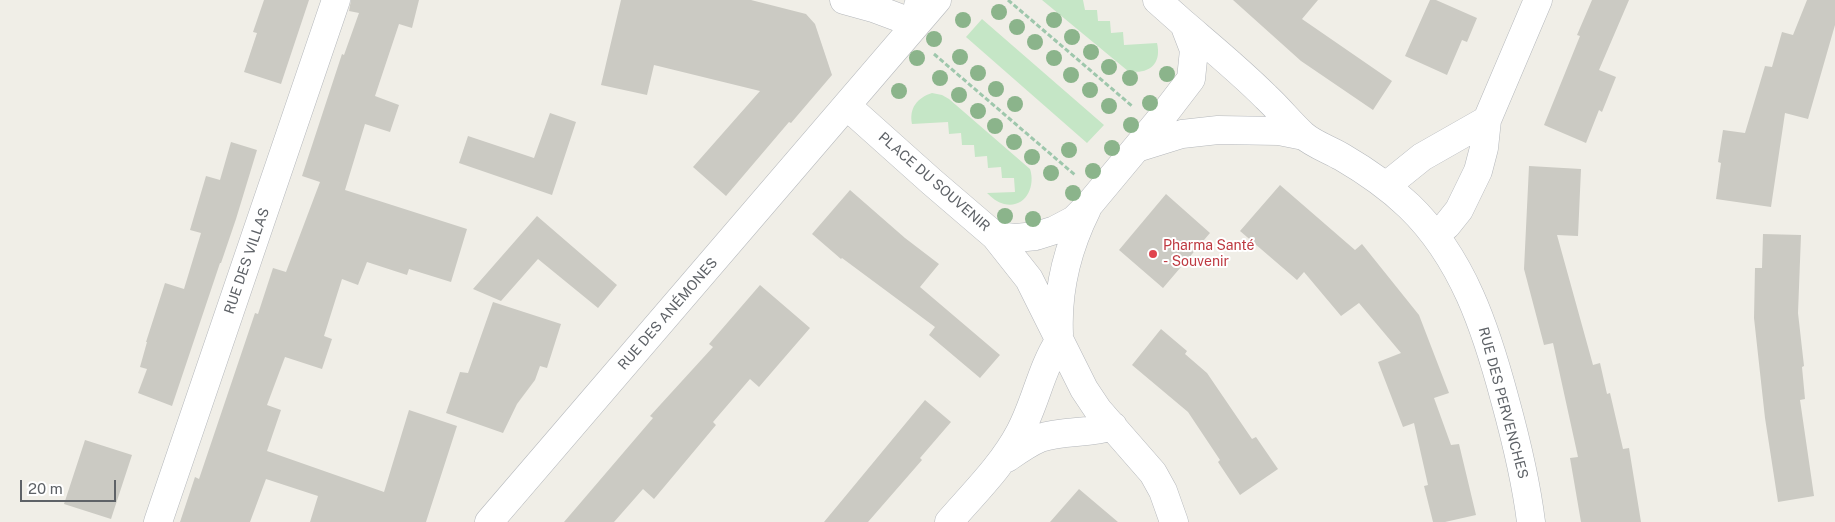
<!DOCTYPE html>
<html>
<head>
<meta charset="utf-8">
<style>
  body { margin:0 }
  #map { position:relative; width:1835px; height:522px; overflow:hidden; background:#f0eee7; font-family:"Public Sans",sans-serif }
  canvas { display:block }
  .scale { position:absolute; left:20px; top:480px; width:96px; height:22px; box-sizing:border-box; border:2px solid #5e6267; border-top:0; padding-left:6px; font-size:15px; line-height:18px; white-space:nowrap; color:#5e6267; -webkit-text-stroke:4px #fff; paint-order:stroke }
</style>
</head>
<body>
<div id="map">
<canvas width="1835" height="522"></canvas>
<div class="scale">20 m</div>
</div>
<script>
const ctx = document.querySelector('canvas').getContext('2d');
ctx.lineJoin = 'round';
function paint(path, color) { ctx.fillStyle = color; ctx.fill(path, 'evenodd'); }
function stroke(path, color, width, dash) { ctx.strokeStyle = color; ctx.lineWidth = width; ctx.lineCap = dash ? 'butt' : 'round'; ctx.setLineDash(dash || []); ctx.stroke(path); }
function label(font, color, halo, rows, align = 'center') {
  ctx.font = font + ' "Public Sans",sans-serif'; ctx.lineWidth = 4; ctx.setLineDash([]); ctx.textBaseline = 'middle'; ctx.strokeStyle = halo; ctx.fillStyle = color; for (const [text, x, y, turn = 0] of rows) {
    ctx.save(); ctx.translate(x, y); ctx.rotate((+turn || 0) * Math.PI / 180); ctx.textAlign = isNaN(turn) ? turn : align; if (halo) ctx.strokeText(text, 0, 0); ctx.fillText(text, 0, 0); ctx.restore();
  }
}
const green = new Path2D(`
  M 1042,0 L 1083,0 L 1085,10 L 1097,10 L 1098,21 L 1110,21 L 1111,33 L 1123,32 L 1124,45 L 1157,43 C 1162,64 1149,75 1128,71 Z
  M 982,19 L 1104,125 L 1087,143 L 966,37 Z
  M 932,93 L 942,95 L 949,99 L 1030,169 C 1036,187 1025,209 1004,204 C 997,202 992,198 987,193 L 1015,192 L 1014,178 L 1002,178 L 1001,167 L 988,168 L 987,156 L 975,157 L 974,145 L 962,145 L 961,133 L 949,134 L 948,122 L 912,124 C 909,108 917,98 932,93 Z`);
const building = new Path2D(`
  M 264,0 L 309,0 L 281,84 L 244,72 L 257,33 L 253,32 Z
  M 351,0 L 419,0 L 412,28 L 399,24 L 375,96 L 399,105 L 390,132 L 365,124 L 345,190 L 467,229 L 451,282 L 409,269 L 407,275 L 367,262 L 358,285 L 342,279 L 324,336 L 332,339 L 322,369 L 285,357 L 267,405 L 281,410 L 267,451 L 384,492 L 409,410 L 457,426 L 426,522 L 310,522 L 318,496 L 266,479 L 250,522 L 180,522 L 195,477 L 199,479 L 255,313 L 258,314 L 273,268 L 286,272 L 320,182 L 302,176 L 342,54 L 344,55 L 359,13 L 349,11 Z
  M 621,0 L 751,0 L 806,14 L 815,24 L 832,75 L 791,123 L 789,122 L 726,196 L 693,167 L 760,91 L 654,65 L 647,95 L 601,85 Z
  M 1233,0 L 1318,0 L 1302,19 L 1392,81 L 1373,110 L 1301,61 Z
  M 1430,0 L 1436,0 L 1477,18 L 1467,42 L 1462,40 L 1447,75 L 1405,56 Z
  M 1592,0 L 1629,0 L 1599,70 L 1616,77 L 1602,112 L 1599,110 L 1586,143 L 1544,125 L 1580,36 L 1577,35 Z
  M 1807,0 L 1835,0 L 1835,25 L 1808,119 L 1785,113 L 1771,207 L 1716,199 L 1721,163 L 1718,162 L 1723,130 L 1745,133 L 1765,66 L 1772,67 L 1782,32 L 1793,35 Z
  M 550,113 L 576,122 L 552,195 L 459,163 L 468,136 L 534,158 Z
  M 231,142 L 257,150 L 236,219 L 221,263 L 220,263 L 172,406 L 138,393 L 147,369 L 140,367 L 147,342 L 146,342 L 165,283 L 184,289 L 201,233 L 190,230 L 206,176 L 220,180 Z
  M 1529,166 L 1581,169 L 1578,236 L 1557,235 L 1593,365 L 1600,363 L 1607,394 L 1610,393 L 1623,449 L 1629,448 L 1641,522 L 1581,522 L 1570,458 L 1578,457 L 1553,343 L 1544,345 L 1524,269 Z
  M 1280,185 L 1355,250 L 1362,244 L 1419,315 L 1449,393 L 1434,398 L 1451,445 L 1459,444 L 1476,515 L 1445,522 L 1433,522 L 1424,486 L 1428,485 L 1414,423 L 1403,427 L 1378,362 L 1401,353 L 1359,303 L 1341,316 L 1304,272 L 1297,280 L 1240,231 Z
  M 850,190 L 905,238 L 939,264 L 920,287 L 1000,355 L 980,378 L 929,335 L 935,327 L 842,258 L 841,259 L 812,234 Z
  M 1166,194 L 1210,233 L 1163,288 L 1119,250 Z
  M 537,216 L 617,285 L 598,308 L 538,259 L 501,301 L 473,289 Z
  M 1763,234 L 1801,235 L 1798,313 L 1804,366 L 1802,367 L 1805,399 L 1800,400 L 1814,496 L 1778,502 L 1765,418 L 1754,318 L 1755,268 L 1762,268 Z
  M 760,285 L 810,328 L 759,387 L 750,379 L 713,422 L 716,425 L 654,499 L 643,489 L 614,522 L 564,522 L 653,418 L 650,416 L 713,347 L 709,344 Z
  M 493,302 L 561,324 L 547,368 L 540,366 L 535,380 L 517,404 L 503,433 L 446,413 L 460,372 L 468,373 Z
  M 1161,329 L 1187,351 L 1185,354 L 1207,373 L 1252,439 L 1256,437 L 1278,469 L 1240,495 L 1218,462 L 1220,460 L 1188,412 L 1132,365 Z
  M 925,400 L 951,422 L 920,458 L 922,460 L 868,522 L 824,522 Z
  M 85,440 L 132,455 L 111,519 L 64,504 Z
  M 1079,489 L 1118,522 L 1050,522 Z`);
const path = new Path2D(`
  M 1008,0 L 1132,106
  M 934,54 L 1075,175`);
const minor = new Path2D(`
  M 844,0 L 873,8 L 916,24 L 918,6
  M 1184,24 C 1212,48 1240,71 1266,97 C 1279,109 1290,123 1303,135 C 1313,144 1330,150 1342,157 C 1366,171 1389,187 1409,206 C 1463,258 1486,329 1505,400 C 1516,440 1526,481 1531,522
  M 847,106 L 932,182 L 995,236 L 1016,238 L 1036,236 L 1055,230 L 1074,220 L 1088,206 L 1158,122 L 1191,79 L 1194,50 L 1184,24 L 1157,0
  M 1137,148 L 1182,134 L 1218,130 L 1279,131 L 1304,136
  M 1386,186 L 1422,157 L 1487,120
  M 1435,235 L 1447,225 L 1459,210 L 1478,171 L 1484,148 L 1487,120 L 1538,0
  M 995,236 L 1029,279 L 1084,389 L 1098,410 L 1153,473 L 1163,491 L 1174,522
  M 1059,334 C 1057,290 1067,249 1087,209
  M 1007,458 C 1017,451 1028,443 1040,438 C 1063,430 1090,434 1113,426
  M 158,522 L 336,0
  M 489,522 L 937,0
  M 949,522 C 974,493 1002,466 1020,432 C 1036,402 1041,369 1059,341`);
const trees = [
  [999,12],
  [963,20],
  [1054,20],
  [1017,27],
  [1072,37],
  [934,39],
  [1035,42],
  [1091,52],
  [960,57],
  [917,58],
  [1054,58],
  [1109,67],
  [978,73],
  [1167,74],
  [1071,75],
  [940,78],
  [1130,78],
  [996,89],
  [1090,90],
  [899,91],
  [959,95],
  [1150,103],
  [1015,104],
  [1109,106],
  [978,111],
  [1131,125],
  [995,126],
  [1014,142],
  [1112,148],
  [1069,150],
  [1032,157],
  [1093,171],
  [1051,173],
  [1073,193],
  [1005,216],
  [1033,219]
];
const markers = [
  [1153,254,5,"#e0444e"]
];
const streetNames = [
  ["PLACE DU SOUVENIR",934,182,41],
  ["RUE DES VILLAS",247,261,-71],
  ["RUE DES ANÉMONES",668,314,-49],
  ["RUE DES PERVENCHES",1503,403,75]
];
const healthNames = [
  ["Pharma Santé",1163,246],
  ["- Souvenir",1163,262]
];
paint(green, '#c5e6c6');
paint(building, '#cbcac3');
stroke(minor, '#b4b7bb', 29);
stroke(path, '#9ec7ac', 3, [5, 2.5]);
stroke(minor, '#fff', 28);
ctx.fillStyle = '#8bb48b';
for (const [x, y] of trees) { ctx.beginPath(); ctx.arc(x, y, 8, 0, 2 * Math.PI); ctx.fill(); }
for (const [x, y, r, color] of markers) { const dot = new Path2D(); dot.arc(x, y, r, 0, 2 * Math.PI); ctx.fillStyle = color; ctx.fill(dot); stroke(dot, '#fff', 2); }
label('14px', '#5e6267', '#fff', streetNames);
label('14px', '#be3a42', '#fff', healthNames, 'left');
</script>
</body>
</html>
